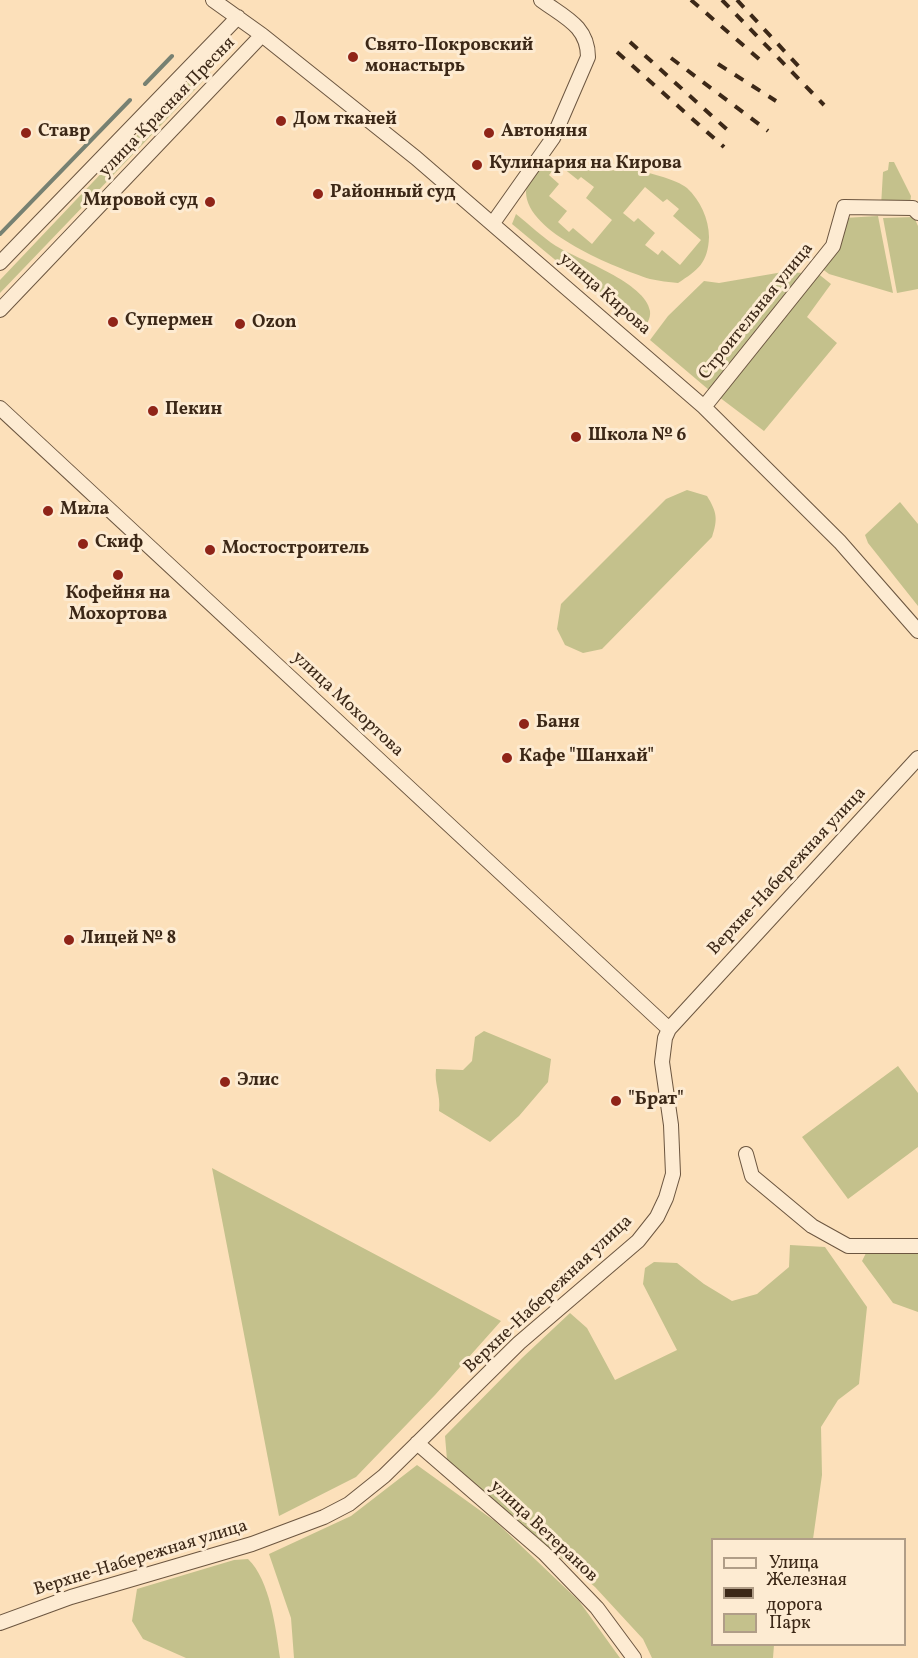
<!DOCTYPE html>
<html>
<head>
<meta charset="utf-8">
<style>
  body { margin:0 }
  #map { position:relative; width:918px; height:1658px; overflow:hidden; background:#fce0ba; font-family:Vollkorn,serif }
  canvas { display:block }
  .legend { position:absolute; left:711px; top:1538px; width:195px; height:108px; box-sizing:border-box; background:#fdebd2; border:2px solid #b09d87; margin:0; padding:8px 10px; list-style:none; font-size:18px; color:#3c2817 }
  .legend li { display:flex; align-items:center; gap:12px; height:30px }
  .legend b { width:30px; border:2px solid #b09d87 }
</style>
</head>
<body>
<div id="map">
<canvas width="918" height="1658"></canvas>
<ul class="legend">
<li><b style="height:8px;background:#fdebd2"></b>Улица</li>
<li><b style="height:8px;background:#3c2817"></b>Железная дорога</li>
<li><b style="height:16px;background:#c4c18c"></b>Парк</li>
</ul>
</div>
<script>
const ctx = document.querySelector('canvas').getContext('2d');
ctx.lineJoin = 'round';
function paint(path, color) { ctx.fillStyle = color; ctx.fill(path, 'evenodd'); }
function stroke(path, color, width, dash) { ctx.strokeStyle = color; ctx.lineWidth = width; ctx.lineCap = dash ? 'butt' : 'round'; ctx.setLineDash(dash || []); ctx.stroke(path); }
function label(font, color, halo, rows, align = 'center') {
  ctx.font = font + ' Vollkorn,serif'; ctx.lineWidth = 6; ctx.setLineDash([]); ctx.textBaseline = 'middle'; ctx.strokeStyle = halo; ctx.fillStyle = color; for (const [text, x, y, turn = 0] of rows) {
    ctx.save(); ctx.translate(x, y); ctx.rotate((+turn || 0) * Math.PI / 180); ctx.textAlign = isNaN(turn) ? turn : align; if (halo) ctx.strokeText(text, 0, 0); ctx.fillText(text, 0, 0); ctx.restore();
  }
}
const green = new Path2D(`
  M 203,66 L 211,73 L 0,293 L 0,280 Z
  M 558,157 C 575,159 590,167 607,170 C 615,171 623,169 630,170 C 642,170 678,180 687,188 C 700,200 709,219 709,237 C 708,263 698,270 678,283 C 669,282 659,281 650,279 C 617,268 526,233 526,192 C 526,181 537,169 544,160 ZM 558,164 L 578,180 L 581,177 L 594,187 L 586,198 L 612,220 L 592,244 L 573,228 L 569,232 L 558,222 L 567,211 L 549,196 L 559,184 L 549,175 ZM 645,187 L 663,202 L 667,199 L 679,209 L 673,216 L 701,240 L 680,265 L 662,250 L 658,255 L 645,245 L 655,233 L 638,218 L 634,222 L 623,213 Z
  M 889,162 L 894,162 L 911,196 L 910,204 L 881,206 L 883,172 L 888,170 Z
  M 516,214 C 529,224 542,237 556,246 C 579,260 646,283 650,311 C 651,319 646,325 642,332 L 512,224 Z
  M 878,216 L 893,293 L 829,274 L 821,268 L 844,218 Z
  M 914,217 L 918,226 L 918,289 L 897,293 L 883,218 Z
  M 783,272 L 804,273 L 709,390 L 650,340 L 668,316 L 704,281 L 719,283 Z
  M 816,272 L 831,284 L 807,317 L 837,343 L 764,431 L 719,397 Z
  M 687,490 L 707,496 C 717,512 718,519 712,537 L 602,649 L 583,653 L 565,645 L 557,629 L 561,604 L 666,499 Z
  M 900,502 L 918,524 L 918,606 L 868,543 L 865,535 Z
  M 484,1031 L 551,1059 L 548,1082 L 519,1116 L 490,1142 L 439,1111 C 441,1094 434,1085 436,1069 L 463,1070 L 472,1061 L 475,1037 Z
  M 898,1066 L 918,1093 L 918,1147 L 848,1199 L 802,1137 Z
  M 212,1168 L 501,1321 L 435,1395 L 356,1477 L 279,1516 Z
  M 790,1245 L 825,1247 L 867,1307 L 859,1384 L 838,1400 L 821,1427 L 822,1475 L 813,1539 L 712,1540 L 712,1644 L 774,1645 L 773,1658 L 652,1658 L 643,1639 L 595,1587 L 447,1460 L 445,1436 L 522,1358 L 570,1313 L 587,1328 L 615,1380 L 677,1350 L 643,1284 L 645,1268 L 654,1262 L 677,1263 L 704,1284 L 732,1301 L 757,1294 L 789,1267 Z
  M 867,1251 L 885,1253 L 918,1252 L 918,1312 L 893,1303 L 862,1261 Z
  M 417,1465 L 496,1522 L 579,1601 L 620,1658 L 294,1658 L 291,1618 L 269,1554 L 351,1516 Z
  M 248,1559 C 270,1580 276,1629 280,1658 L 186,1658 L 143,1639 L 132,1621 L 137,1589 L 234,1560 Z`);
const stream = new Path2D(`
  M 145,84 L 172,56
  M 0,234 L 130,100`);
const minor = new Path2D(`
  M 213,0 L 262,35 L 416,158 L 704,407 L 840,542 L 918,631
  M 493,223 L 553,138 L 588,57 C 588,26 564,17 541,0
  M 0,263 L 238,17
  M 0,310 L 262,35
  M 704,407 L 833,246 L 844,207 L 913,208 L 918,213
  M 0,408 L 669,1029
  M 746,1154 L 752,1176 L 812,1226 L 848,1246 L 918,1246
  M 417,1443 L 544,1553 L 597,1608 L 634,1658
  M 0,1623 L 71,1597 L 252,1544 L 324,1517 L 349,1504 L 384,1476 L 519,1343 L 638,1241 L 657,1217 L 666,1198 L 673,1174 L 671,1125 L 662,1062 L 665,1038 L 669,1029 L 918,758`);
const rail = new Path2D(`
  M 691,0 L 766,65
  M 722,0 L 824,105
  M 737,0 L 802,70
  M 630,42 L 732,134
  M 617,52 L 724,147
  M 671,58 L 768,131
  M 718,64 L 776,101`);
const markers = [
  [353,57,6,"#8f2418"],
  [281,121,6,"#8f2418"],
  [26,133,6,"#8f2418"],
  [489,133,6,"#8f2418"],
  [477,165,6,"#8f2418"],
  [318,194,6,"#8f2418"],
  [210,202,6,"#8f2418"],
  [113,322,6,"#8f2418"],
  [240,324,6,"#8f2418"],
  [153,411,6,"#8f2418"],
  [576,437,6,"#8f2418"],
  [48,511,6,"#8f2418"],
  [83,544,6,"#8f2418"],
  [210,550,6,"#8f2418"],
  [118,575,6,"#8f2418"],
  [524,724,6,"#8f2418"],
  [507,758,6,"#8f2418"],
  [69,940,6,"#8f2418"],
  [225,1082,6,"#8f2418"],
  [616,1101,6,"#8f2418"]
];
const poiNames = [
  ["Свято-Покровский",365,47],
  ["монастырь",365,68],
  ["Дом тканей",293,121],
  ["Ставр",38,133],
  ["Автоняня",501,133],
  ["Кулинария на Кирова",489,165],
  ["Районный суд",330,194],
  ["Мировой суд",198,202,"right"],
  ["Cупермен",125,322],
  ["Ozon",252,324],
  ["Пекин",165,411],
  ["Школа № 6",588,437],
  ["Мила",60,511],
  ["Скиф",95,544],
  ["Мостостроитель",222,550],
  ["Кофейня на",118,595,"center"],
  ["Мохортова",118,616,"center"],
  ["Баня",536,724],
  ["Кафе \"Шанхай\"",519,758],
  ["Лицей № 8",81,940],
  ["Элис",237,1082],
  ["\"Брат\"",628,1101]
];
const streetNames = [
  ["улица Красная Пресня",168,108,-46],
  ["улица Кирова",604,295,41],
  ["Строительная улица",757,312,-51],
  ["улица Мохортова",347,705,43],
  ["Верхне-Набережная улица",788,872,-47],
  ["Верхне-Набережная улица",549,1295,-43],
  ["улица Ветеранов",543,1532,43],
  ["Верхне-Набережная улица",141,1559,-17]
];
paint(green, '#c4c18c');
stroke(stream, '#778172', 4);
stroke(minor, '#6c5640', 16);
stroke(minor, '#fdebd2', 14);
stroke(rail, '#3c2817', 4, [10, 10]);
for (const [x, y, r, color] of markers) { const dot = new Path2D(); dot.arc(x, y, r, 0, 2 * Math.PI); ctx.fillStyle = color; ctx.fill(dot); stroke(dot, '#fdebd2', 2); }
label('bold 18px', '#3c2817', '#fdebd2', poiNames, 'left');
label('18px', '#3c2817', '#fdebd2', streetNames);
</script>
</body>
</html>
